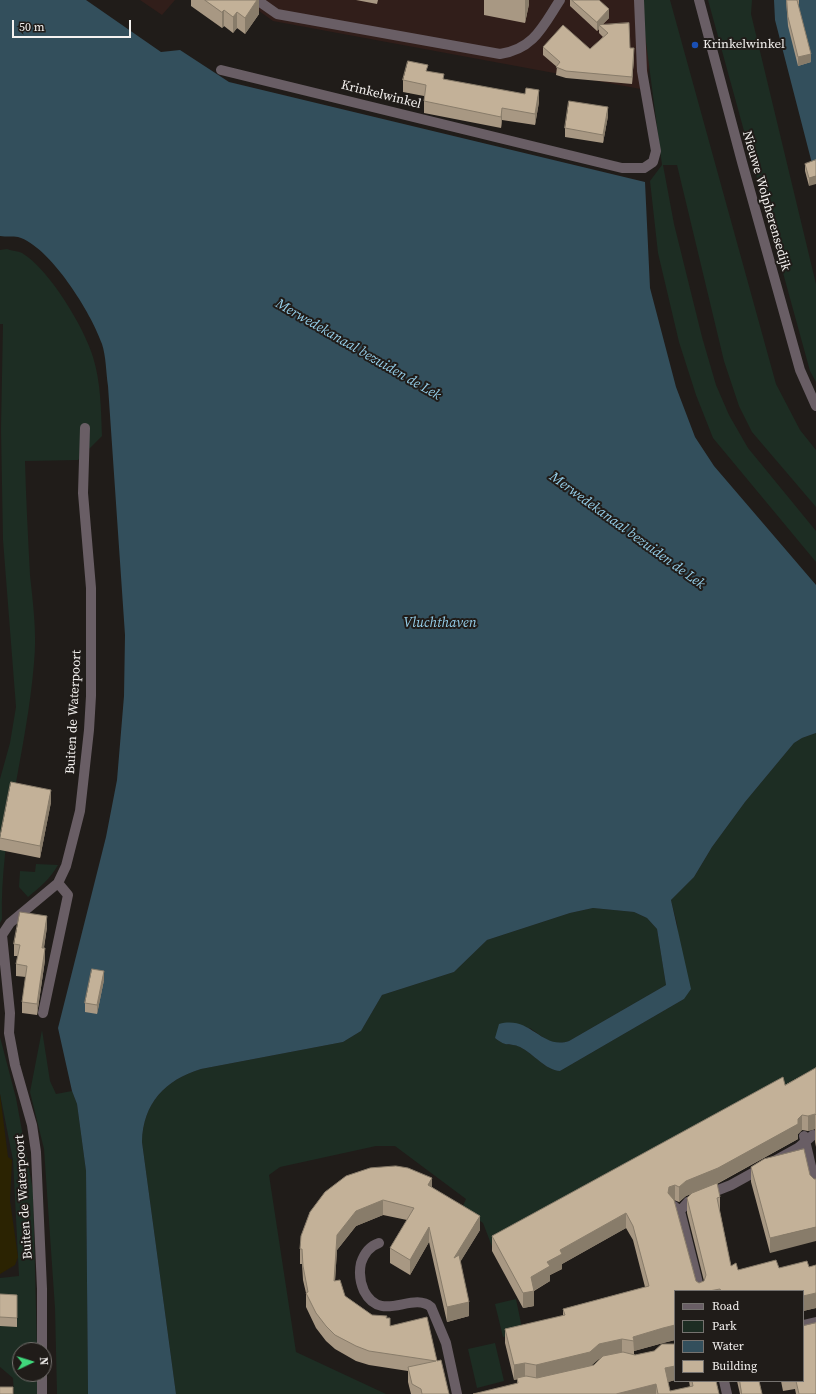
<!DOCTYPE html>
<html>
<head>
<meta charset="utf-8">
<style>
  body { margin:0 }
  #map { position:relative; width:816px; height:1394px; overflow:hidden; background:#201c19; font-family:"Source Serif 4",serif }
  canvas { display:block }
  .legend { position:absolute; left:674px; top:1290px; width:130px; height:92px; box-sizing:border-box; background:#201c19; border:1px solid #75726f; margin:0; padding:5px 7px; list-style:none; font-size:12px; color:#f5f2f0 }
  .legend li { display:flex; align-items:center; gap:8px; height:20px }
  .legend b { width:20px; border:1px solid #75726f }
  .north { position:absolute; left:12px; top:1342px; width:40px; height:40px; box-sizing:border-box; background:#201c19; border:1px solid #75726f; border-radius:50%; rotate:86deg; font-size:11px; font-weight:700; line-height:16px; text-align:center; color:#f5f2f0 }
  .north::after { content:''; display:block; margin:auto; width:14px; height:18px; background:#40d77c; clip-path:polygon(50% 0,100% 100%,50% 72%,0 100%) }
  .scale { position:absolute; left:12px; top:20px; width:119px; height:18px; box-sizing:border-box; border:2px solid #f5f2f0; border-top:0; padding-left:5px; font-size:12px; line-height:14px; white-space:nowrap; color:#f5f2f0; -webkit-text-stroke:3px #201c19; paint-order:stroke }
</style>
</head>
<body>
<div id="map">
<canvas width="816" height="1394"></canvas>
<ul class="legend">
<li><b style="height:5px;background:#695e65"></b>Road</li>
<li><b style="height:11px;background:#1d2d23"></b>Park</li>
<li><b style="height:11px;background:#334f5c"></b>Water</li>
<li><b style="height:11px;background:#c3b198"></b>Building</li>
</ul>
<div class="north">N</div>
<div class="scale">50 m</div>
</div>
<script>
const ctx = document.querySelector('canvas').getContext('2d');
ctx.lineJoin = 'round';
function paint(path, color) { ctx.fillStyle = color; ctx.fill(path, 'evenodd'); }
function stroke(path, color, width, dash) { ctx.strokeStyle = color; ctx.lineWidth = width; ctx.lineCap = dash ? 'butt' : 'round'; ctx.setLineDash(dash || []); ctx.stroke(path); }
function label(font, color, halo, rows, align = 'center') {
  ctx.font = font + ' "Source Serif 4",serif'; ctx.lineWidth = 4; ctx.setLineDash([]); ctx.textBaseline = 'middle'; ctx.strokeStyle = halo; ctx.fillStyle = color; for (const [text, x, y, turn = 0] of rows) {
    ctx.save(); ctx.translate(x, y); ctx.rotate((+turn || 0) * Math.PI / 180); ctx.textAlign = isNaN(turn) ? turn : align; if (halo) ctx.strokeText(text, 0, 0); ctx.fillText(text, 0, 0); ctx.restore();
  }
}
const industrial = new Path2D(`
  M 140,0 L 175,0 L 162,15 Z
  M 244,0 L 657,0 L 646,90 L 273,21 Z`);
const green = new Path2D(`
  M 644,0 L 670,0 L 776,384 L 800,430 L 816,450 L 816,507 L 752,432 L 739,406 L 724,361 L 677,165 L 663,165 L 674,224 L 702,337 L 716,385 L 729,415 L 748,448 L 816,531 L 816,562 L 713,438 L 696,395 L 679,342 L 658,253 L 650,181 L 662,165 L 643,19 Z
  M 708,0 L 752,0 L 751,14 L 816,284 L 816,382 L 810,371 Z
  M 7,249 C 12,251 18,251 22,253 C 49,269 84,327 93,357 C 101,383 101,410 102,436 L 78,460 L 25,461 C 26,499 28,537 30,575 C 33,604 37,633 34,663 C 27,750 0,831 2,919 L 0,923 L 0,779 L 10,743 L 16,707 L 3,540 L 1,429 L 3,324 L 0,324 L 0,250 Z
  M 816,733 L 816,1068 L 578,1198 L 493,1249 L 483,1223 L 462,1208 L 466,1199 L 395,1146 L 376,1146 L 280,1167 L 269,1175 L 296,1352 L 386,1394 L 176,1394 L 142,1142 C 143,1103 165,1080 201,1069 L 343,1042 L 361,1031 L 382,995 L 454,972 L 487,940 L 570,913 L 593,908 L 634,912 L 647,918 L 657,929 L 666,985 L 569,1041 C 552,1047 543,1037 530,1028 L 495,1038 C 507,1048 510,1042 520,1047 C 534,1054 545,1070 560,1071 L 684,999 L 677,924 L 671,900 L 694,877 L 712,847 L 745,802 L 794,743 L 802,738 Z
  M 36,864 L 58,865 C 50,879 40,887 28,897 L 19,887 L 20,871 L 35,872 Z
  M 42,1030 L 50,1081 L 56,1094 L 72,1091 L 77,1104 L 86,1171 L 88,1394 L 57,1394 L 55,1308 L 44,1149 L 30,1092 Z
  M 0,1037 L 16,1098 L 33,1191 L 37,1350 L 20,1350 L 20,1374 L 38,1374 L 38,1394 L 14,1394 L 13,1378 L 0,1367 L 0,1278 L 19,1276 L 13,1160 L 0,1094 Z
  M 516,1299 L 523,1333 L 503,1337 L 495,1304 Z
  M 495,1343 L 504,1381 L 477,1388 L 468,1349 Z`);
const sand = new Path2D(`
  M 0,1094 L 8,1157 L 12,1160 L 10,1201 L 18,1257 L 15,1265 L 0,1274 Z`);
const water = new Path2D(`
  M 0,0 L 86,0 L 161,52 L 180,50 L 229,82 L 645,182 L 650,288 L 676,387 L 695,437 L 714,466 L 816,585 L 816,733 L 802,738 L 794,743 L 745,802 L 712,847 L 694,877 L 671,900 L 691,989 L 684,999 L 560,1071 C 545,1070 534,1054 520,1047 C 509,1042 507,1048 495,1038 L 499,1024 C 531,1015 541,1050 569,1041 L 666,985 L 657,929 L 647,918 L 634,912 L 593,908 L 570,913 L 487,940 L 454,972 L 382,995 L 361,1031 L 343,1042 L 201,1069 C 165,1080 143,1103 142,1142 L 176,1394 L 88,1394 L 86,1171 L 77,1104 L 72,1091 L 58,1028 L 106,837 L 117,780 L 124,696 L 125,635 L 108,386 C 106,372 106,356 102,344 C 92,314 50,246 18,237 C 13,236 6,237 0,236 Z
  M 774,0 L 816,0 L 816,179 L 775,20 Z`);
const minor = new Path2D(`
  M 257,0 L 277,14 L 500,54 C 534,49 543,26 560,0
  M 699,0 L 742,162 L 800,370 L 816,406
  M 221,70 L 622,168 L 644,168 L 653,162 L 656,151 L 642,71 L 639,0
  M 43,1013 L 68,895 L 58,883
  M 804,1136 L 816,1188
  M 674,1206 L 680,1211 L 700,1291
  M 680,1211 L 688,1202 L 731,1185 L 798,1148 L 813,1135
  M 379,1243 C 370,1246 364,1254 361,1263 C 359,1272 360,1282 364,1291 C 381,1324 412,1291 431,1307 L 446,1343 L 457,1394
  M 803,1325 L 816,1322
  M 42,1350 L 42,1289 L 36,1152 L 32,1125 L 15,1065 L 9,1033 L 10,1013 L 2,935 L 10,923 L 58,883 L 66,866 L 80,811 L 89,730 L 91,696 L 91,588 L 83,493 L 85,428
  M 724,1381 L 727,1394
  M 42,1394 L 42,1374`);
const wall = new Path2D(`
  M 191,0 L 259,0 L 259,14 L 245,34 L 237,28 L 233,33 L 224,26 L 222,28 L 191,6 Z
  M 356,0 L 378,0 L 377,4 Z
  M 484,0 L 529,0 L 529,4 L 525,23 L 484,15 Z
  M 570,0 L 599,0 L 609,18 L 602,25 L 630,48 L 634,56 L 632,84 L 566,78 L 556,75 L 557,67 L 543,55 L 543,47 L 590,49 L 603,37 L 599,33 L 599,29 L 597,31 L 570,6 Z
  M 786,0 L 799,0 L 799,4 L 798,5 L 811,62 L 798,66 L 788,26 Z
  M 428,71 L 444,79 L 539,102 L 535,125 L 502,120 L 501,128 L 424,113 L 424,96 L 403,92 L 403,80 Z
  M 608,116 L 603,143 L 565,137 L 565,128 Z
  M 816,160 L 809,186 L 805,171 L 805,164 Z
  M 51,802 L 40,858 L 0,850 L 0,838 Z
  M 47,927 L 44,948 L 45,960 L 37,1015 L 22,1013 L 22,1002 L 26,977 L 16,976 L 16,964 L 18,956 L 14,956 L 14,944 Z
  M 104,980 L 97,1014 L 85,1012 L 85,1003 Z
  M 816,1068 L 816,1147 L 815,1142 L 815,1129 L 808,1131 L 802,1130 L 798,1134 L 798,1139 L 717,1184 L 720,1197 L 720,1212 L 731,1266 L 738,1270 L 809,1267 L 816,1265 L 816,1308 L 803,1311 L 803,1291 L 675,1291 L 675,1340 L 663,1343 L 634,1351 L 634,1354 L 635,1355 L 654,1351 L 675,1344 L 675,1380 L 668,1382 L 670,1391 L 690,1387 L 689,1381 L 716,1381 L 719,1394 L 473,1394 L 517,1384 L 517,1379 L 514,1380 L 505,1343 L 505,1329 L 563,1316 L 563,1309 L 645,1287 L 633,1240 L 626,1228 L 562,1264 L 562,1269 L 550,1275 L 550,1281 L 534,1291 L 534,1306 L 523,1308 L 492,1251 L 492,1236 L 785,1085 ZM 691,1194 L 687,1198 L 687,1213 L 704,1281 L 699,1283 L 696,1281 L 674,1200 L 679,1202 L 686,1196 ZM 602,1358 L 594,1365 L 591,1365 L 599,1359 Z
  M 751,1167 L 810,1175 L 814,1179 L 770,1253 L 751,1182 Z
  M 432,1187 L 480,1230 L 460,1262 L 469,1316 L 447,1322 L 429,1242 L 410,1275 L 390,1263 L 390,1248 L 407,1220 L 383,1215 L 356,1226 L 337,1250 L 335,1281 L 345,1296 L 372,1315 L 387,1318 L 390,1326 L 437,1361 L 449,1394 L 411,1394 L 408,1382 L 408,1371 L 369,1365 L 356,1361 L 335,1349 L 326,1341 L 316,1328 L 306,1307 L 306,1293 L 303,1280 L 302,1264 L 300,1264 L 300,1249 L 310,1212 Z
  M 0,1294 L 17,1295 L 17,1327 L 0,1326 Z
  M 737,1381 L 759,1381 L 762,1394 L 740,1394 Z
  M 781,1381 L 803,1381 L 816,1394 L 796,1394 L 795,1389 L 783,1391 Z`);
const shadedWall = new Path2D(`
  M 257,0 L 259,0 L 259,14 L 245,34 L 245,18 Z
  M 525,0 L 529,0 L 529,4 L 525,23 Z
  M 609,9 L 609,18 L 600,27 L 599,25 L 599,29 L 597,31 L 597,22 Z
  M 224,10 L 224,26 L 222,28 L 222,12 Z
  M 237,12 L 237,28 L 233,33 L 233,17 Z
  M 634,48 L 634,56 L 632,84 L 632,77 Z
  M 811,54 L 811,62 L 798,66 L 798,57 Z
  M 539,90 L 539,102 L 535,125 L 535,114 Z
  M 608,107 L 608,116 L 603,143 L 603,135 Z
  M 502,108 L 502,120 L 501,128 L 501,117 Z
  M 816,176 L 816,184 L 809,186 L 809,178 Z
  M 51,790 L 51,802 L 40,858 L 40,846 Z
  M 47,916 L 47,927 L 42,959 L 42,948 Z
  M 45,948 L 45,960 L 37,1015 L 37,1004 Z
  M 104,971 L 104,980 L 97,1014 L 97,1005 Z
  M 815,1114 L 815,1129 L 808,1131 L 808,1116 Z
  M 802,1115 L 802,1130 L 798,1134 L 798,1139 L 718,1183 L 686,1196 L 679,1202 L 679,1187 L 686,1181 L 798,1119 Z
  M 432,1178 L 432,1193 L 428,1185 Z
  M 675,1185 L 675,1200 L 669,1202 L 668,1193 L 669,1187 Z
  M 383,1200 L 383,1215 L 356,1226 L 337,1250 L 334,1296 L 334,1281 L 337,1235 L 356,1211 Z
  M 626,1213 L 626,1228 L 562,1264 L 562,1269 L 550,1275 L 550,1281 L 533,1291 L 534,1291 L 534,1306 L 523,1308 L 523,1293 L 531,1277 L 560,1250 Z
  M 480,1216 L 480,1230 L 454,1272 L 454,1258 Z
  M 429,1227 L 429,1242 L 410,1275 L 410,1260 Z
  M 816,1227 L 816,1241 L 770,1253 L 770,1238 Z
  M 816,1293 L 816,1308 L 803,1311 L 803,1296 Z
  M 469,1302 L 469,1316 L 447,1322 L 447,1307 Z
  M 675,1325 L 675,1340 L 663,1343 L 634,1351 L 633,1337 L 663,1328 Z
  M 622,1339 L 622,1354 L 599,1359 L 590,1367 L 536,1379 L 536,1365 L 599,1344 Z
  M 525,1363 L 525,1378 L 514,1380 L 514,1365 Z
  M 675,1366 L 675,1380 L 665,1383 L 665,1368 Z
  M 656,1384 L 656,1394 L 616,1394 Z`);
const building = new Path2D(`
  M 205,0 L 257,0 L 245,18 L 237,12 L 233,17 L 224,10 L 222,12 Z
  M 572,0 L 599,0 L 609,9 L 597,22 Z
  M 787,0 L 797,0 L 811,54 L 798,57 L 788,17 Z
  M 629,23 L 630,48 L 634,48 L 632,77 L 566,71 L 556,67 L 560,62 L 543,47 L 563,25 L 590,49 L 608,33 L 599,25 Z
  M 408,61 L 428,65 L 426,71 L 444,74 L 443,79 L 525,94 L 526,88 L 539,90 L 535,114 L 502,108 L 501,117 L 424,101 L 426,85 L 403,80 Z
  M 569,101 L 608,107 L 603,135 L 565,128 Z
  M 816,160 L 816,176 L 809,178 L 805,164 Z
  M 11,782 L 51,790 L 40,846 L 0,838 Z
  M 20,912 L 47,916 L 42,948 L 45,948 L 37,1004 L 22,1002 L 27,966 L 16,964 L 20,945 L 14,944 Z
  M 92,969 L 104,971 L 97,1005 L 85,1003 Z
  M 816,1068 L 816,1115 L 815,1114 L 808,1116 L 802,1115 L 798,1119 L 798,1124 L 718,1168 L 686,1181 L 679,1187 L 675,1185 L 669,1187 L 668,1193 L 674,1200 L 696,1281 L 699,1283 L 704,1281 L 706,1275 L 687,1198 L 692,1193 L 717,1183 L 720,1197 L 717,1198 L 731,1266 L 736,1263 L 738,1270 L 776,1260 L 779,1268 L 807,1261 L 809,1267 L 816,1265 L 816,1293 L 803,1296 L 803,1291 L 721,1291 L 720,1289 L 709,1291 L 675,1291 L 675,1325 L 663,1328 L 633,1337 L 634,1341 L 622,1339 L 599,1344 L 590,1352 L 536,1365 L 525,1363 L 514,1365 L 505,1329 L 565,1315 L 563,1309 L 649,1286 L 633,1226 L 626,1213 L 560,1250 L 562,1254 L 547,1262 L 550,1266 L 531,1277 L 534,1291 L 523,1293 L 492,1236 L 783,1077 L 785,1085 Z
  M 804,1149 L 810,1175 L 814,1179 L 816,1179 L 816,1227 L 770,1238 L 751,1167 L 764,1159 Z
  M 396,1166 L 408,1168 L 432,1178 L 428,1185 L 480,1216 L 454,1258 L 459,1255 L 469,1302 L 447,1307 L 429,1227 L 410,1260 L 390,1248 L 414,1208 L 383,1200 L 356,1211 L 337,1235 L 334,1281 L 340,1280 L 345,1296 L 372,1315 L 387,1316 L 386,1318 L 390,1318 L 390,1326 L 427,1317 L 437,1361 L 441,1360 L 449,1394 L 422,1394 L 421,1389 L 412,1384 L 408,1367 L 436,1361 L 369,1351 L 356,1346 L 335,1335 L 326,1326 L 316,1313 L 306,1293 L 308,1292 L 303,1266 L 302,1249 L 300,1249 L 301,1236 L 310,1212 L 325,1192 L 346,1176 L 370,1168 Z
  M 0,1294 L 17,1295 L 17,1318 L 0,1317 Z
  M 816,1323 L 816,1394 L 799,1394 L 796,1381 L 803,1381 L 803,1326 Z
  M 662,1344 L 675,1344 L 675,1366 L 665,1368 L 670,1391 L 693,1386 L 692,1381 L 716,1381 L 719,1394 L 658,1394 L 656,1384 L 616,1394 L 473,1394 L 518,1383 L 517,1378 L 526,1376 L 537,1378 L 594,1365 L 603,1356 L 623,1352 L 635,1355 L 654,1351 Z
  M 740,1381 L 759,1381 L 762,1394 L 742,1394 Z
  M 0,1387 L 13,1387 L 13,1394 L 0,1394 Z`);
const markers = [
  [695,45,4,"#1a4fb4"]
];
const poiNames = [
  ["Krinkelwinkel",703,45]
];
const streetNames = [
  ["Krinkelwinkel",381,95,14],
  ["Nieuwe Wolpherensedijk",766,201,74],
  ["Buiten de Waterpoort",74,712,-87],
  ["Buiten de Waterpoort",24,1197,-94]
];
const waterNames = [
  ["Merwedekanaal bezuiden de Lek",358,350,30],
  ["Merwedekanaal bezuiden de Lek",627,531,36],
  ["Vluchthaven",440,623]
];
paint(industrial, '#311e1a');
paint(green, '#1d2d23');
paint(sand, '#2b2302');
paint(water, '#334f5c');
stroke(minor, '#695e65', 10);
paint(wall, '#a89883');
paint(shadedWall, '#887c6a');
paint(building, '#c3b198');
stroke(building, '#887c6a', 1);
for (const [x, y, r, color] of markers) { const dot = new Path2D(); dot.arc(x, y, r, 0, 2 * Math.PI); ctx.fillStyle = color; ctx.fill(dot); stroke(dot, '#201c19', 1.5); }
label('13px', '#f5f2f0', '#201c19', poiNames, 'left');
label('13px', '#f5f2f0', '#201c19', streetNames);
label('italic 14px', '#95cee9', '#201c19', waterNames);
</script>
</body>
</html>
